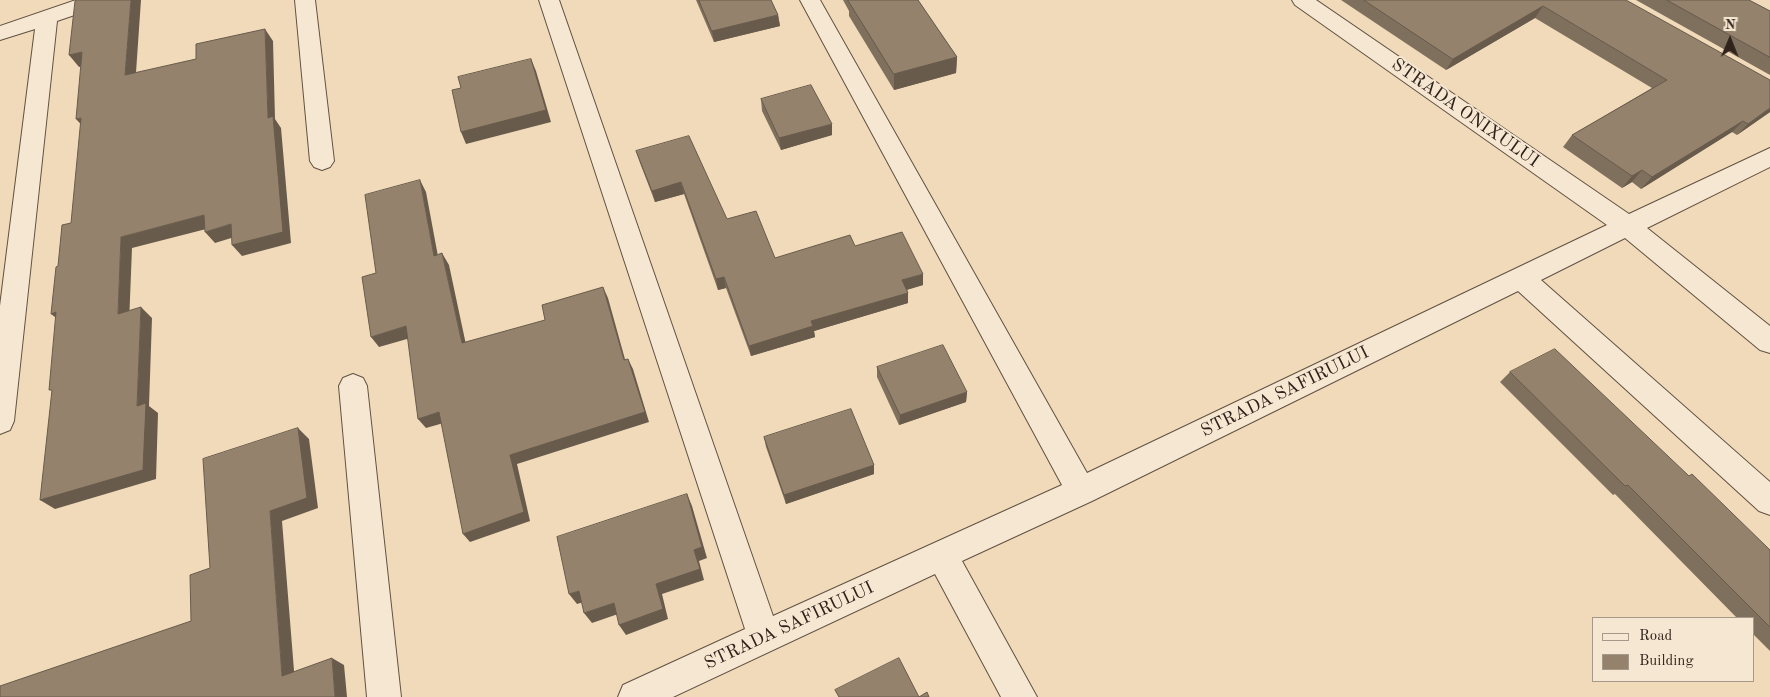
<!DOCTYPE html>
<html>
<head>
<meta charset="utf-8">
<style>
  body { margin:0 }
  #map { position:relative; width:1770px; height:697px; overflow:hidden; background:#f1dab9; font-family:"Old Standard TT",serif }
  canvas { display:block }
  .legend { position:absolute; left:1592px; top:617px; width:162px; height:65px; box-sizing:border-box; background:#f6e7d2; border:1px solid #a69989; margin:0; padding:6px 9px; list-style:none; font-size:15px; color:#2f231b }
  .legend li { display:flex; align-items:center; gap:10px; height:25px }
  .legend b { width:25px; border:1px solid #a69989 }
  .north { position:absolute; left:1705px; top:15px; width:50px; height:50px; -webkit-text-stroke:4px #f6e7d2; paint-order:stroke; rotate:1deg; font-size:14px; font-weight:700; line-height:20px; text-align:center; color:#2f231b }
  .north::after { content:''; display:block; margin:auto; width:18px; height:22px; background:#2f231b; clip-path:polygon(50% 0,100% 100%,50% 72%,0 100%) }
</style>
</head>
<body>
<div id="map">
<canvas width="1770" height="697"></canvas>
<ul class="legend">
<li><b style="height:6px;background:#f6e7d2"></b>Road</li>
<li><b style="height:14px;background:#94826d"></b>Building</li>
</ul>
<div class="north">N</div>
</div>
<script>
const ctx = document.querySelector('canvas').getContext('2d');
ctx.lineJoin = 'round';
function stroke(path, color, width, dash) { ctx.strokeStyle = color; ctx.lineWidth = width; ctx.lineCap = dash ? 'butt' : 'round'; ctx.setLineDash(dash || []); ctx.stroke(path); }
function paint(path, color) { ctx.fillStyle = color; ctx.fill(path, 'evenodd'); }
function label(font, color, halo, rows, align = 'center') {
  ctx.font = font + ' "Old Standard TT",serif'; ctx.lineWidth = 4; ctx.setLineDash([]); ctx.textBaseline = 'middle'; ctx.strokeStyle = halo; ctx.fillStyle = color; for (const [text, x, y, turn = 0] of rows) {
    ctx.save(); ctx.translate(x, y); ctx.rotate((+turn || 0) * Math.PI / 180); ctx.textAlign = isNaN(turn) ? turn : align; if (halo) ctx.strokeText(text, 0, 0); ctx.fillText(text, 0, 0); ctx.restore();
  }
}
const minor = new Path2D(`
  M 76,0 L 107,0 L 104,5 L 57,21 L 14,421 L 10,430 L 0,434 L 0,306 L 35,29 L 0,40 L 0,26 Z
  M 295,0 L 315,0 L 334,161 L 330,167 L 322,170 L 314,167 L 310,161 Z
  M 539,0 L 559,0 L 773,616 L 1062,485 L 800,0 L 820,0 L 1087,473 L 1607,225 L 1295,5 L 1292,0 L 1316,0 L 1629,214 L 1770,148 L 1770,167 L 1647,228 L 1770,326 L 1770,353 L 1760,350 L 1625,238 L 1541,280 L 1770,482 L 1770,515 L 1759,511 L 1518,291 L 1092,501 L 962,561 L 1037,697 L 1001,697 L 935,574 L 673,697 L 618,697 L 623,685 L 745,629 Z
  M 353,374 L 363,378 L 367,386 L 401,697 L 367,697 L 339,386 L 343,378 Z`);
const wall = new Path2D(`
  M 696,0 L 771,0 L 778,15 L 780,26 L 714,42 Z
  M 843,0 L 918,0 L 957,57 L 956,73 L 894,90 L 849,16 L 849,11 Z
  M 1341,0 L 1626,0 L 1770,112 L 1737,135 L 1732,132 L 1641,189 L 1632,182 L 1622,188 L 1563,147 L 1572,135 L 1652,88 L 1535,18 L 1446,70 Z
  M 1636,0 L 1749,0 L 1770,11 L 1770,75 Z
  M 761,99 L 832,135 L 781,150 L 762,111 Z
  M 636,151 L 727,219 L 775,258 L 855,246 L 923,285 L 907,290 L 908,293 L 908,303 L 814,331 L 815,337 L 751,356 L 726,288 L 718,290 L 684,194 L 655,202 L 640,163 Z
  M 877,367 L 967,392 L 966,402 L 899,425 L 877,377 Z
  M 1510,372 L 1689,476 L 1770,550 L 1770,651 L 1754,635 L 1754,618 L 1737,618 L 1615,494 L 1613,495 L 1500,382 Z
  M 764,437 L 874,474 L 786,504 L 766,447 Z`);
const shadedWall = new Path2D(`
  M 131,0 L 141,0 L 135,87 L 125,75 Z
  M 1543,6 L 1535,18 L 1446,70 L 1453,59 Z
  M 778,15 L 780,26 L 714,42 L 712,31 Z
  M 265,29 L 273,41 L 275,119 L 281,128 L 291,243 L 242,256 L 232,245 L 268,118 Z
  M 82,52 L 92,64 L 79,67 L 69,55 Z
  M 957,57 L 956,73 L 894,90 L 894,74 Z
  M 531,59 L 536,71 L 551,122 L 466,144 L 461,132 Z
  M 1770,108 L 1770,112 L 1737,135 L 1748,124 Z
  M 81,118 L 87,131 L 76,119 Z
  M 1743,121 L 1732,132 L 1641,189 L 1652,177 Z
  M 832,124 L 832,135 L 781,150 L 779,138 Z
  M 1642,170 L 1632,182 L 1622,188 L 1632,176 Z
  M 420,180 L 426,192 L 440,267 L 434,256 Z
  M 681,182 L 684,194 L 655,202 L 652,191 Z
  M 204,215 L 214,227 L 132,248 L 129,324 L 118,314 L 121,237 Z
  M 231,224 L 241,235 L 215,243 L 205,232 Z
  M 442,253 L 449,265 L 468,354 L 462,343 Z
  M 923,274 L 923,285 L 902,291 L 902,280 Z
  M 724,277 L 726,288 L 718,290 L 716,279 Z
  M 603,287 L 608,298 L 628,370 L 624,360 Z
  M 908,293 L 908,303 L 814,331 L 815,337 L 751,356 L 749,346 L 811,321 Z
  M 141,307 L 152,318 L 149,406 L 158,413 L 156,479 L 55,509 L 40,500 L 137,406 Z
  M 56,312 L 64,324 L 51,314 Z
  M 406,326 L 414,337 L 379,347 L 371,337 Z
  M 628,359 L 633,369 L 649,422 L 517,464 L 530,521 L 470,542 L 463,534 L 510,455 Z
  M 967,392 L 966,402 L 899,425 L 900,415 Z
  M 439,412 L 447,422 L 426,428 L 418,419 Z
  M 298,428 L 309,439 L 318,508 L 282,521 L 295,683 L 282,676 L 270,511 Z
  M 874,465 L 874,474 L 786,504 L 784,495 Z
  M 687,494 L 692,506 L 707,558 L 699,561 L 704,580 L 662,594 L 668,619 L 626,635 L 619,625 L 656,584 Z
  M 579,591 L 587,601 L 577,604 L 569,594 Z
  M 614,603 L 621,613 L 592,623 L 584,613 Z
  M 332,658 L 344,665 L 347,697 L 335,697 Z`);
const building = new Path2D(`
  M 79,0 L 131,0 L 125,75 L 196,59 L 196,44 L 265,29 L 268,118 L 273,116 L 283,232 L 232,245 L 231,224 L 205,232 L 204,215 L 121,237 L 118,314 L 141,307 L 137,406 L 146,403 L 143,470 L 40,500 L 52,390 L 49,390 L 56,312 L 51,314 L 56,267 L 58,266 L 62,225 L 71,223 L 81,118 L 76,119 L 82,52 L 69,55 L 75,1 Z
  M 699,0 L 771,0 L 778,15 L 712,31 Z
  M 848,0 L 918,0 L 957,57 L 894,74 Z
  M 1364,0 L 1626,0 L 1770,80 L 1770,108 L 1748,124 L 1743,121 L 1652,177 L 1642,170 L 1632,176 L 1572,135 L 1667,80 L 1543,6 L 1453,59 Z
  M 1667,0 L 1749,0 L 1770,11 L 1770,57 Z
  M 531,59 L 546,110 L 461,132 L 452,90 L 461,88 L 458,77 Z
  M 811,85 L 832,124 L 779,138 L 761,99 Z
  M 689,136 L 727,219 L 756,211 L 775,258 L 850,235 L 855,246 L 902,232 L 923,274 L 902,280 L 908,293 L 811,321 L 813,326 L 749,346 L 724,277 L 716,279 L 681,182 L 652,191 L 636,151 Z
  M 420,180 L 434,256 L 442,253 L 462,343 L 545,320 L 542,305 L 603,287 L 624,360 L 628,359 L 645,412 L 510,455 L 524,512 L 463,534 L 439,412 L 418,419 L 406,326 L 371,337 L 362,277 L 376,273 L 365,195 Z
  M 943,345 L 967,392 L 900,415 L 877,367 Z
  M 1555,349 L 1689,476 L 1692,474 L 1770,550 L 1770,627 L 1628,485 L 1625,486 L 1510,372 Z
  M 851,409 L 874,465 L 784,495 L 764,437 Z
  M 298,428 L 307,498 L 270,511 L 282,676 L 332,658 L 335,697 L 0,697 L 0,686 L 191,621 L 190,575 L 210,568 L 203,459 Z
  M 687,494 L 702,547 L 694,550 L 700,569 L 656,584 L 663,609 L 619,625 L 614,603 L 584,613 L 579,591 L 569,594 L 557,537 Z
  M 899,658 L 919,697 L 927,692 L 929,697 L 839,697 L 835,690 Z`);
const streetNames = [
  ["STRADA ONIXULUI",1465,113,35],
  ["STRADA SAFIRULUI",1285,392,-26],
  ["STRADA SAFIRULUI",789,626,-25]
];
stroke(minor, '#605142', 2);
paint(minor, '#f6e7d2');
paint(wall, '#7f705e');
paint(shadedWall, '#685b4c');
paint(building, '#94826d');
stroke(building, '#685b4c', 1);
label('18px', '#2f231b', '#f6e7d2', streetNames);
</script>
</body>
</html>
